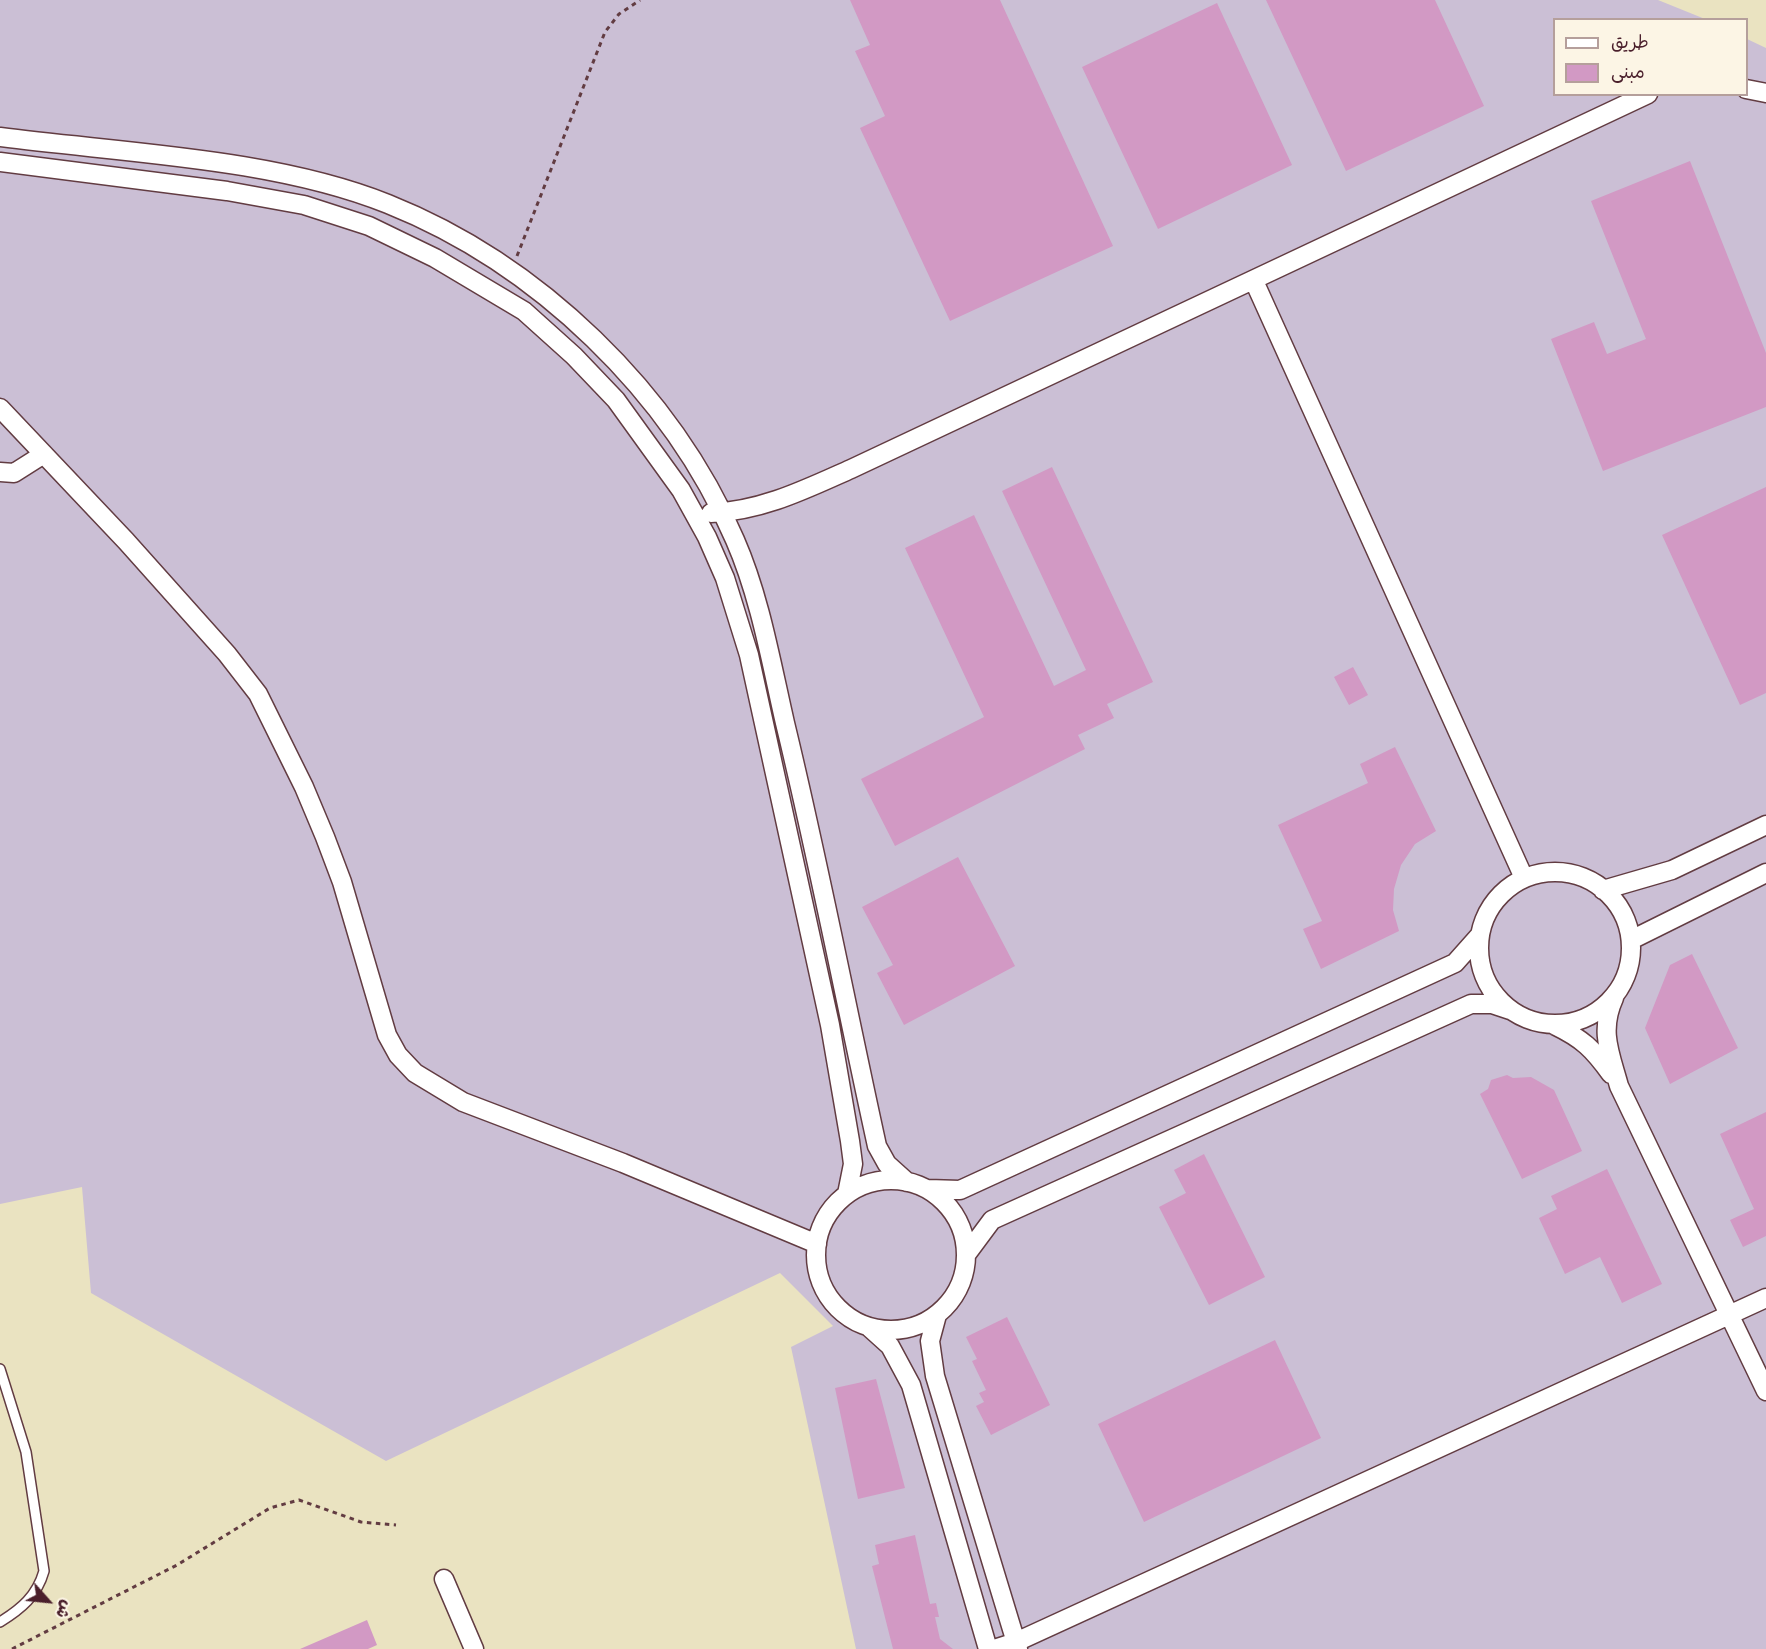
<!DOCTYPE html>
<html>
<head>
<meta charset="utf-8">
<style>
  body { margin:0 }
  #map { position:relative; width:1766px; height:1649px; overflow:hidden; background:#eae3c1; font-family:"Architects Daughter","Playpen Sans Arabic",sans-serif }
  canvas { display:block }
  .legend { position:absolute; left:1553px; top:18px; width:195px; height:78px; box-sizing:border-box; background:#fcf5e5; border:2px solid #b59f9b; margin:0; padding:8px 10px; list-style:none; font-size:18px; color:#4a1f2b }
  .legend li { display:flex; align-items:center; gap:12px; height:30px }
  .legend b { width:30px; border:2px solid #b59f9b }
  .north { position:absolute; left:18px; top:1571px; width:60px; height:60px; -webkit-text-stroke:4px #fcf5e5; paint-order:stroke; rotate:117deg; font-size:16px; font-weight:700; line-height:24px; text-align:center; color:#4a1f2b }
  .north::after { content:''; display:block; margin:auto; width:21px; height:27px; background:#4a1f2b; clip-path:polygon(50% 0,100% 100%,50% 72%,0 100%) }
</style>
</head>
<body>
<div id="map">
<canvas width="1766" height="1649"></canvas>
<ul class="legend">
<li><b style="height:8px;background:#fff"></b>طريق</li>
<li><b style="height:16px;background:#d299c4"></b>مبنى</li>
</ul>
<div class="north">ش</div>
</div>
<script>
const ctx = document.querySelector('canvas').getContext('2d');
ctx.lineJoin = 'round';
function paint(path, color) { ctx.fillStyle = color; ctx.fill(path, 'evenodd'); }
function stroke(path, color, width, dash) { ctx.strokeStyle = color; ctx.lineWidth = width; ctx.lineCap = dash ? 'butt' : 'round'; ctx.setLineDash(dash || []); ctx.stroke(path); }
const industrial = new Path2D(`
  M 0,0 L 1658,0 L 1705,19 L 1554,20 L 1554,94 L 1746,94 L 1747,39 L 1766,48 L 1766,1649 L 856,1649 L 791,1347 L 833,1326 L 780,1273 L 386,1461 L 91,1293 L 82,1187 L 0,1204 Z`);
const building = new Path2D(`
  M 850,0 L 1000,0 L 1113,246 L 950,321 L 860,128 L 885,116 L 855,51 L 870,45 Z
  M 1266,0 L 1435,0 L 1484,106 L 1346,171 Z
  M 1217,3 L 1292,165 L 1158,229 L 1082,67 Z
  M 1690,161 L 1766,353 L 1766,407 L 1603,471 L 1551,339 L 1594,322 L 1607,354 L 1646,339 L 1591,201 Z
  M 1052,467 L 1153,682 L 1107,704 L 1114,718 L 1078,735 L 1085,749 L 895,846 L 861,779 L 984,717 L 905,548 L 974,515 L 1054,686 L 1086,670 L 1002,491 Z
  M 1766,487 L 1766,693 L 1740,705 L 1662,535 Z
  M 1353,667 L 1368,695 L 1349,705 L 1334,677 Z
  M 1395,747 L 1436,831 L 1415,844 L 1401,865 L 1394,889 L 1393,910 L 1399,931 L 1321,969 L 1303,929 L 1322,921 L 1278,825 L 1368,783 L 1360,764 Z
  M 958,857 L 1015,966 L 904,1025 L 877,973 L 893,965 L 862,907 Z
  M 1692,954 L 1738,1048 L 1670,1084 L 1645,1028 L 1670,965 Z
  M 1507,1075 L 1513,1078 L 1531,1077 L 1554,1090 L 1582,1151 L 1522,1179 L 1480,1094 L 1488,1089 L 1491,1080 Z
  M 1766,1112 L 1766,1236 L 1743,1247 L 1730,1220 L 1754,1209 L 1720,1134 Z
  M 1204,1154 L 1265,1277 L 1209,1305 L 1159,1207 L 1186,1193 L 1174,1170 Z
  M 1607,1169 L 1662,1284 L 1622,1303 L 1600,1257 L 1565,1274 L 1539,1218 L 1557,1209 L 1551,1196 Z
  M 1007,1317 L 1050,1405 L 991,1435 L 976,1406 L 984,1402 L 979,1393 L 986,1390 L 972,1361 L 977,1359 L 966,1337 Z
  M 1275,1340 L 1321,1438 L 1144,1522 L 1098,1424 Z
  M 876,1379 L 905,1488 L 858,1499 L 835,1388 Z
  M 915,1535 L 930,1604 L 936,1603 L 939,1617 L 935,1617 L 940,1639 L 953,1649 L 893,1649 L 872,1566 L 879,1564 L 875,1545 Z
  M 367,1620 L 377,1645 L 368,1649 L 300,1649 Z`);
const path = new Path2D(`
  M 517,256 L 605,32 L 619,14 L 640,0
  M 12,1649 L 177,1565 L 270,1508 L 299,1500 L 361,1522 L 396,1525`);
const service = new Path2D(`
  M 0,1369 L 26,1452 L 44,1571 C 37,1596 21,1609 0,1622`);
const minor = new Path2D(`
  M 1746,89 L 1766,93
  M 0,137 C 123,153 274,158 388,204 C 538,264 671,392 735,540 C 760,597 771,662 785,723 C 819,863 846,1005 877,1146 L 887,1164 L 907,1182
  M 0,162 L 227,191 L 304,205 L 369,226 L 435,258 L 524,311 L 574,356 L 616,400 L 681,490 L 707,537 L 725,578 L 749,655 L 830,1025 L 850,1141 L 853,1164 L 847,1194
  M 1254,281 L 1524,878
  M 0,408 L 126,541 L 227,654 L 258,694 L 304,787 L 325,837 L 342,882 L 387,1035 L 398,1055 L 415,1073 L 463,1102 L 623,1163 L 817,1244
  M 0,472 L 14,473 L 44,454
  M 711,513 C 762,511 806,489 851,469 L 1648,94
  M1479 948a76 76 0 1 1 152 0a76 76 0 1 1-152 0Z
  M 1603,890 L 1672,870 L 1766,825
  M 1631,940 L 1766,873
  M 1614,998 C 1599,1031 1610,1053 1619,1086 L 1766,1391
  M 1554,1025 C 1583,1039 1593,1049 1611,1074
  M816 1255a75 75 0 1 1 150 0a75 75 0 1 1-150 0Z
  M 928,1189 L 960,1190 L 1455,963 L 1479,936
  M 966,1255 L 992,1220 L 1471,1004 L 1492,1004 L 1510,1010
  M 937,1315 L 930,1341 L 935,1376 L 1018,1649
  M 870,1328 L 890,1346 L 911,1385 L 988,1649
  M 444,1579 L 474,1649
  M 994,1649 L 1016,1642 L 1766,1298`);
paint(industrial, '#cbbfd5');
paint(building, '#d299c4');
stroke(service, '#623c42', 12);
stroke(minor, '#623c42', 21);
stroke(path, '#623c42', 3, [4.5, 4.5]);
stroke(service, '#fff', 9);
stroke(minor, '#fff', 18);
</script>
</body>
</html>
